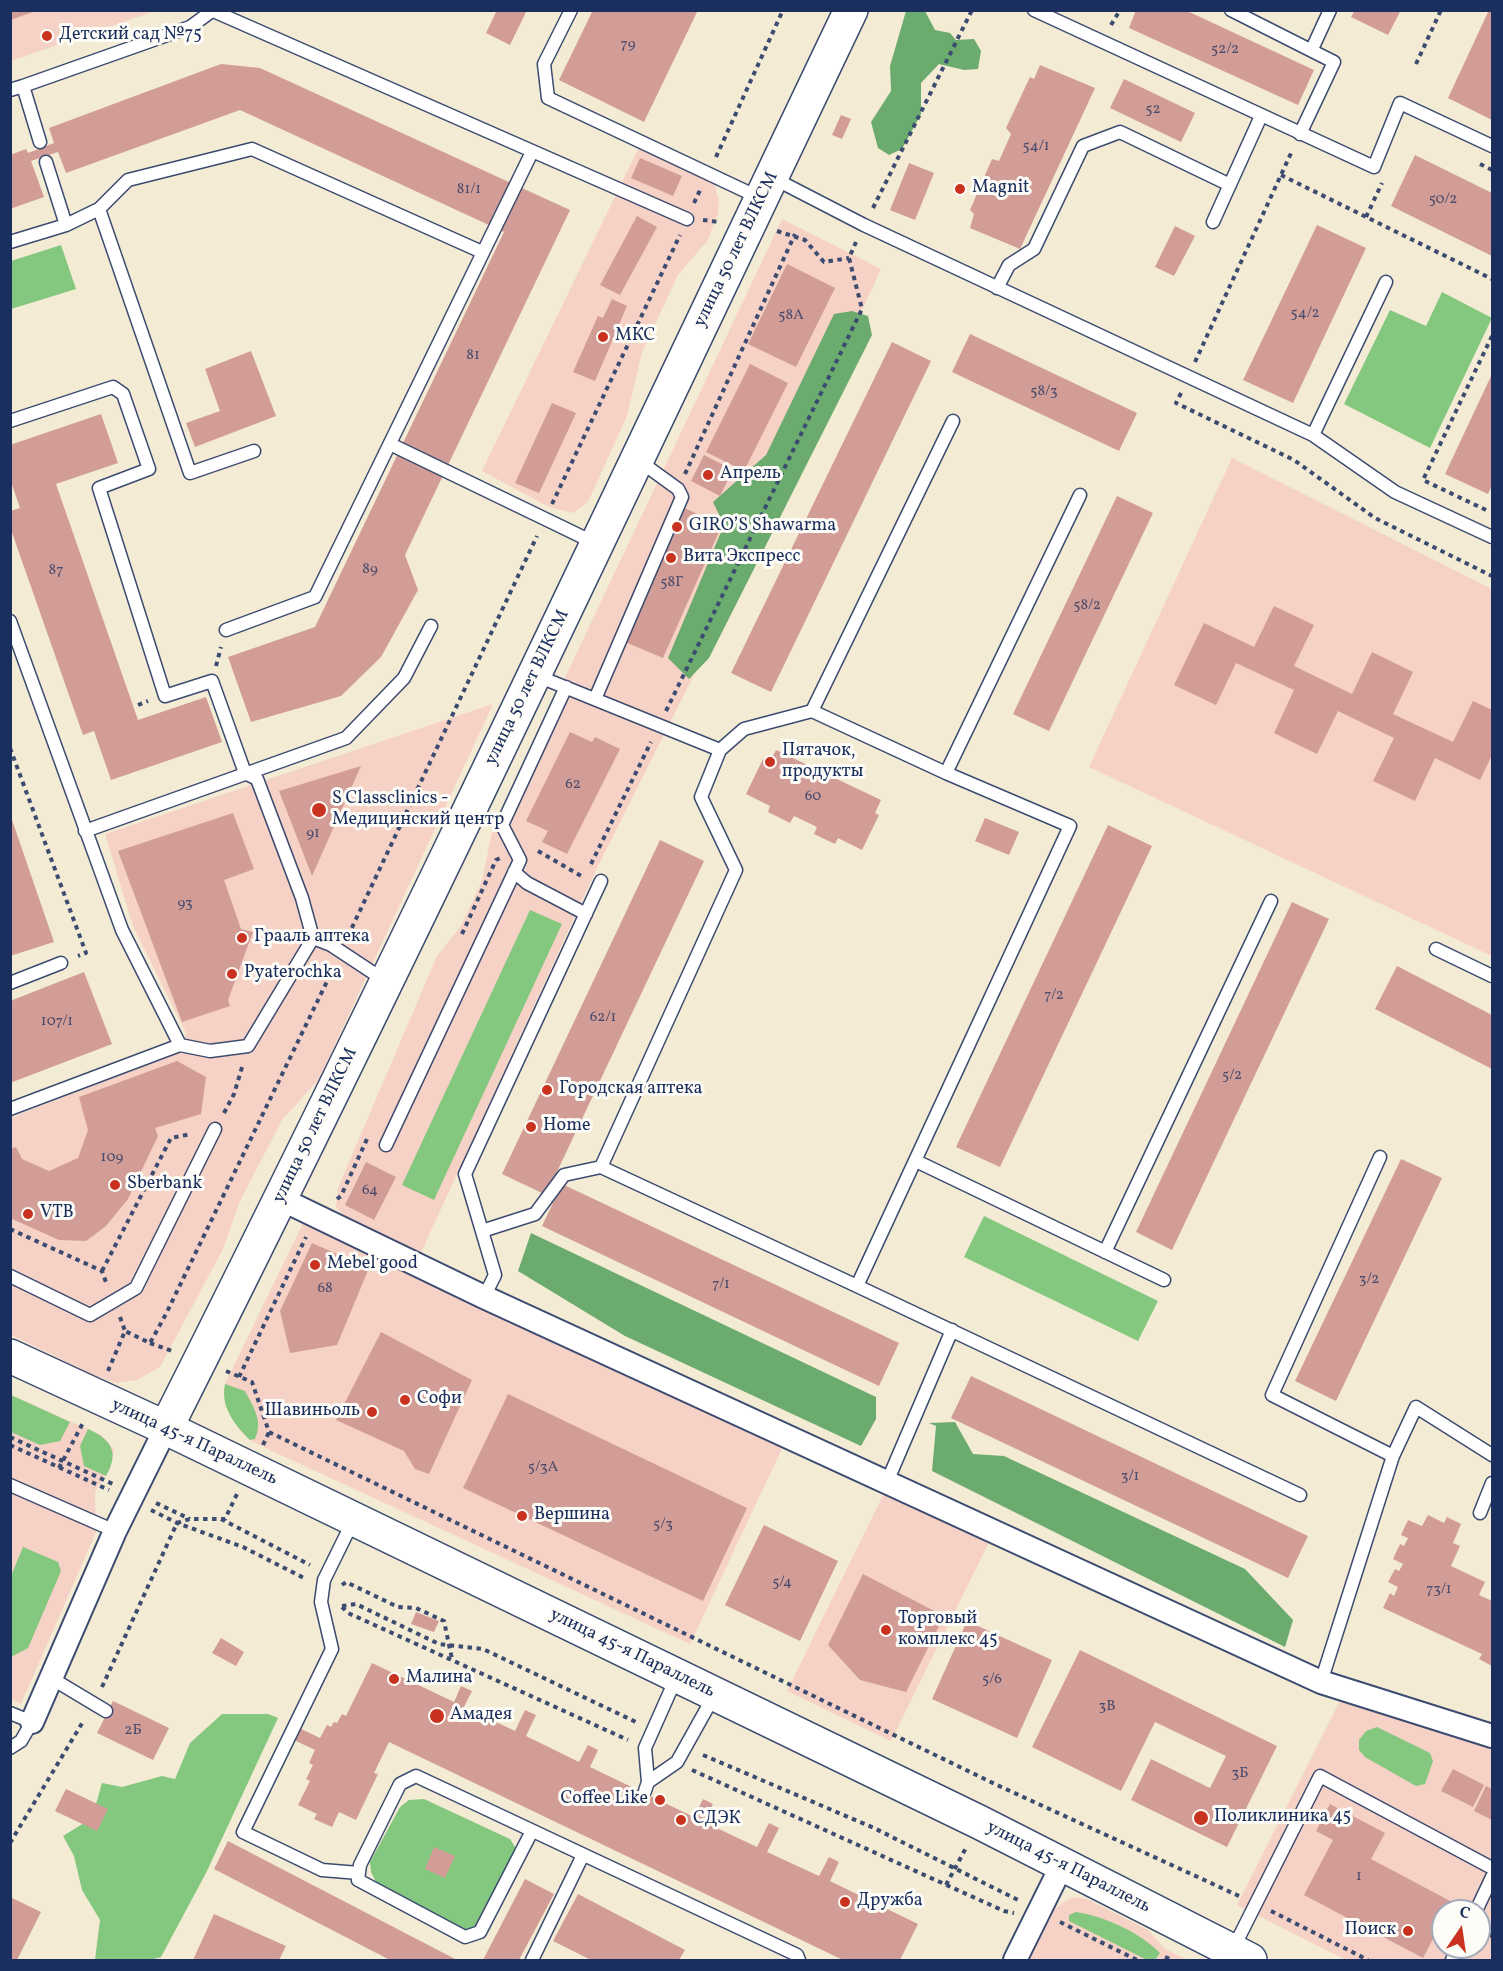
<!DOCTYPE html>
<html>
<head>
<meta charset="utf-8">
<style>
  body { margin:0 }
  #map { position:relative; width:1503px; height:1971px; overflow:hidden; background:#f4ebd5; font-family:Vollkorn,serif }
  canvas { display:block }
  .frame { position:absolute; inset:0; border:12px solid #1b2f5e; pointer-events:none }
  .north { position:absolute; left:1431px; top:1899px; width:60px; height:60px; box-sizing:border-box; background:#fdfcf7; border:2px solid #a3aaba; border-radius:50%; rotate:13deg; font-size:16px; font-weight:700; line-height:24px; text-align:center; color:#1b2f5e }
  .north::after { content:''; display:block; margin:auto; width:21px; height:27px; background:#c8321e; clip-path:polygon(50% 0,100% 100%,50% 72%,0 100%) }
</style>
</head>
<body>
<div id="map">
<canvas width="1503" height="1971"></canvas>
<div class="frame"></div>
<div class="north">С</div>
</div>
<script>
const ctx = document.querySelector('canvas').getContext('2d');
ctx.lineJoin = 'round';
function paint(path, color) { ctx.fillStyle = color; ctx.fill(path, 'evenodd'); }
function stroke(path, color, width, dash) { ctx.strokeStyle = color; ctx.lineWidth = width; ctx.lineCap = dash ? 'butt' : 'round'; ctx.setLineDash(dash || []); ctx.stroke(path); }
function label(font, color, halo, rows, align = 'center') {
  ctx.font = font + ' Vollkorn,serif'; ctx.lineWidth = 6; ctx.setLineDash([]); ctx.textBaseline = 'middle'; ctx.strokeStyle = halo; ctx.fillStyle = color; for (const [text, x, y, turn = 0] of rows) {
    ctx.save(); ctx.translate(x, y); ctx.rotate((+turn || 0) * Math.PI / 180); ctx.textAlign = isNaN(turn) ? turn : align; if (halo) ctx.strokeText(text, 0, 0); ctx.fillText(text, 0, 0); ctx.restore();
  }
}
const built = new Path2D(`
  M 11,10 L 155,11 L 11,61 Z
  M 639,147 L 714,183 L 719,200 L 718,214 L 707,241 L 678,275 L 642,352 L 627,416 L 588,502 L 573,513 L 549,507 L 482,471 Z
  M 782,219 L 881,269 L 696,671 L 596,870 L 419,1257 L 362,1229 L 343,1216 L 336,1207 L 338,1188 L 437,956 L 461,926 L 482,881 L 492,832 Z
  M 1232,458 L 1492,589 L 1492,956 L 1089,767 Z
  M 493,704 L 319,1079 L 282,1120 L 240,1201 L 223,1249 L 160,1367 L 137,1380 L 116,1383 L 96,1376 L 11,1335 L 10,1118 L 180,1052 L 186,1033 L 133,926 L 105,834 Z
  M 306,1217 L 786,1440 L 690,1644 L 270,1450 L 250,1440 L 239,1429 L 225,1405 L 225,1384 Z
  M 11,1395 L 101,1435 L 114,1450 L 110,1469 L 95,1491 L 96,1532 L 21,1704 L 11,1699 Z
  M 887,1487 L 991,1538 L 891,1741 L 787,1691 Z
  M 1344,1693 L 1492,1748 L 1492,1960 L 1346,1960 L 1237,1905 ZM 1443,1911 L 1479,1911 L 1479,1947 L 1443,1947 Z
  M 1074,1897 L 1087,1899 L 1148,1930 L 1164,1948 L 1187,1960 L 1029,1960 L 1055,1909 L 1063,1902 Z`);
const green = new Path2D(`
  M 61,245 L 76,289 L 11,309 L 11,261 Z
  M 1442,292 L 1492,318 L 1430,448 L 1344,404 L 1390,310 L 1426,326 Z
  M 530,910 L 562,924 L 434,1200 L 402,1185 Z
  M 984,1216 L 1158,1301 L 1138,1341 L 964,1257 Z
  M 225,1384 L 245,1391 C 254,1408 263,1421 255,1439 L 250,1440 C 235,1425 220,1407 225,1384 Z
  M 11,1395 L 70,1422 L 60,1441 L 40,1445 L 11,1432 Z
  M 88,1429 C 111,1439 120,1452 106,1476 L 84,1466 L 80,1446 Z
  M 23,1547 L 58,1562 L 61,1571 L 28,1648 L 11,1657 L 11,1576 Z
  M 222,1714 L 268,1714 L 278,1718 L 206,1873 L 161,1957 L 150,1960 L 95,1960 L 100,1920 L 82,1890 L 74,1856 L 63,1836 L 92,1818 L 102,1783 L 122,1787 L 162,1776 L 175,1779 L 190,1743 Z
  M 1377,1727 L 1430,1753 L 1433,1761 L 1425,1784 L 1416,1786 L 1365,1757 L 1359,1750 L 1359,1740 L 1366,1731 Z
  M 424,1799 L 510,1839 L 517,1850 L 479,1924 L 466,1930 L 457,1928 L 377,1884 L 371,1872 L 370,1862 L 400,1807 L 409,1800 Z
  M 1076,1912 C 1104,1916 1141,1933 1160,1953 L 1155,1960 L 1147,1960 L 1069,1921 L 1069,1915 Z`);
const forest = new Path2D(`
  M 906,11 L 925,11 L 935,30 L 950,33 L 956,40 L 974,39 L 981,51 L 978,69 L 964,70 L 939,64 L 921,83 L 921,114 L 902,149 L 889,155 L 878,148 L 871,122 L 891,91 L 890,66 Z
  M 852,311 L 868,316 L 872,335 L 709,658 L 689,679 L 668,658 L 724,525 L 713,502 L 766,455 L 834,314 Z
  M 531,1233 L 876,1397 L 876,1419 L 861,1446 L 625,1336 L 518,1271 Z
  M 955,1422 L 973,1454 L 1004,1456 L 1245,1569 L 1293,1620 L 1285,1647 L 932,1471 L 936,1426 L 929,1423 Z`);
const building = new Path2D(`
  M 10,10 L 36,10 L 36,11 L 10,20 Z
  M 497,10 L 527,10 L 510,45 L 486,33 Z
  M 593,10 L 698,10 L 644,122 L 559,80 Z
  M 1136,10 L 1185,10 L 1314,70 L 1298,105 L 1129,28 Z
  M 1355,10 L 1401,10 L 1388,35 L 1351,17 Z
  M 1489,10 L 1492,10 L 1492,120 L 1448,98 Z
  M 221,64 L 260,68 L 570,210 L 405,555 L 418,590 L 381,657 L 341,696 L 251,722 L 228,657 L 315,627 L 504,232 L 240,110 L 66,173 L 58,152 L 31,161 L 44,197 L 10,209 L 10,155 L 26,149 L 28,153 L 54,143 L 49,128 Z
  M 1040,65 L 1095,88 L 1020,249 L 970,228 L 974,214 L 970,210 L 992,159 L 999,161 L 1011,134 L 1006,128 L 1030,77 L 1034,79 Z
  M 1124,79 L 1195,113 L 1181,142 L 1110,108 Z
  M 841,115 L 851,119 L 842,139 L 832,135 Z
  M 1415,155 L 1492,193 L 1492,256 L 1391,206 Z
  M 640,158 L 682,176 L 673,196 L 631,178 Z
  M 909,163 L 934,173 L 915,220 L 890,210 Z
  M 637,216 L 657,227 L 620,295 L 600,285 Z
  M 1317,225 L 1366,248 L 1293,403 L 1243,380 Z
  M 1175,226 L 1195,236 L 1174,276 L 1155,267 Z
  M 787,264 L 835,288 L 796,367 L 748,344 Z
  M 612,299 L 627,306 L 595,381 L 573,372 L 598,316 L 603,318 Z
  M 970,334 L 1137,413 L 1119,451 L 952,372 Z
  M 892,342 L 931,361 L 771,692 L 731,673 Z
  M 251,351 L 276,416 L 195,447 L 186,423 L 220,411 L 205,369 Z
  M 750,364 L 788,383 L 744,471 L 706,452 Z
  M 1492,374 L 1492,485 L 1488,494 L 1445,474 Z
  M 552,403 L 576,413 L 539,493 L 515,483 Z
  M 101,414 L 118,463 L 56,484 L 138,720 L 206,697 L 222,742 L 111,780 L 94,731 L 83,735 L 10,527 L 10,511 L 20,508 L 10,479 L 10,445 Z
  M 704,455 L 733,470 L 720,496 L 691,481 Z
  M 1117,496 L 1153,513 L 1049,731 L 1013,714 Z
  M 682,507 L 722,525 L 663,658 L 623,641 Z
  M 1274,606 L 1314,625 L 1294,666 L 1352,694 L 1372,652 L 1413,672 L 1393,714 L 1453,742 L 1473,701 L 1492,710 L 1492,755 L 1480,780 L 1435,758 L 1415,801 L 1373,781 L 1394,738 L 1338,711 L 1317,754 L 1274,733 L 1294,690 L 1236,663 L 1216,705 L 1174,685 L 1204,623 L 1254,647 Z
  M 570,732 L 592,742 L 595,737 L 620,749 L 567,854 L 542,842 L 548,831 L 526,821 Z
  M 776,750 L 881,800 L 875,813 L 879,815 L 862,850 L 838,838 L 835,844 L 814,834 L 817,827 L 794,816 L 790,823 L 768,812 L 770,806 L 746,794 L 763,759 L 770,762 Z
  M 361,766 L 312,876 L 279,791 Z
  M 233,813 L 254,869 L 224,880 L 241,929 L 253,932 L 228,1000 L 230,1006 L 182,1022 L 118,851 Z
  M 10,814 L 54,942 L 10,956 Z
  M 985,818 L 1019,832 L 1009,855 L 975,841 Z
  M 1108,825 L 1152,846 L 1000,1167 L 956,1147 Z
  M 660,840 L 704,861 L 546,1195 L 502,1174 Z
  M 1292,902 L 1329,919 L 1172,1250 L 1136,1232 Z
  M 1397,966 L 1492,1015 L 1492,1069 L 1375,1009 Z
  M 84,972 L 112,1044 L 10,1083 L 10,1001 Z
  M 177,1061 L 206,1077 L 201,1114 L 155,1128 L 158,1136 L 128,1199 L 106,1226 L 86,1241 L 59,1240 L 10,1218 L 10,1149 L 16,1147 L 22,1159 L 49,1171 L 78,1158 L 88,1130 L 79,1097 Z
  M 1401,1159 L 1442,1178 L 1336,1401 L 1295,1381 Z
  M 366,1162 L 396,1177 L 374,1220 L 345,1205 Z
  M 562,1184 L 899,1343 L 879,1386 L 542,1226 Z
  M 312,1243 L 369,1268 L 337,1345 L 290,1353 L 280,1311 Z
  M 381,1332 L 472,1380 L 429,1474 L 415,1469 L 404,1451 L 336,1420 Z
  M 971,1376 L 1308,1536 L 1288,1578 L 951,1418 Z
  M 508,1394 L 747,1508 L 703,1601 L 463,1488 Z
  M 1428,1515 L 1444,1523 L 1447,1517 L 1461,1524 L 1453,1543 L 1460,1546 L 1451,1566 L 1485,1582 L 1479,1595 L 1492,1601 L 1492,1666 L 1479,1659 L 1482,1654 L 1383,1608 L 1390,1593 L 1394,1596 L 1398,1587 L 1388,1582 L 1395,1569 L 1399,1571 L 1403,1564 L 1393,1559 L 1400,1544 L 1404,1546 L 1408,1538 L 1401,1535 L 1408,1520 L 1422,1526 Z
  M 764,1525 L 838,1561 L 800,1641 L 725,1605 Z
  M 863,1574 L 944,1616 L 906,1692 L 860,1680 L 828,1645 Z
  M 416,1612 L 439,1621 L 434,1632 L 411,1624 Z
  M 967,1621 L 1052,1660 L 1017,1738 L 932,1699 Z
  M 221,1638 L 244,1652 L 236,1666 L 212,1653 Z
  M 1080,1650 L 1277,1746 L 1227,1847 L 1131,1800 L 1151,1759 L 1210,1788 L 1226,1756 L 1155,1722 L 1121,1791 L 1032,1747 Z
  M 372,1663 L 454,1702 L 461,1686 L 472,1691 L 464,1707 L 515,1731 L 525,1710 L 536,1715 L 526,1736 L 579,1762 L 588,1745 L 598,1750 L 590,1767 L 694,1817 L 703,1799 L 713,1804 L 704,1822 L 757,1847 L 769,1823 L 779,1828 L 767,1852 L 819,1876 L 829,1857 L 839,1862 L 830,1881 L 918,1924 L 900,1960 L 843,1960 L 389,1742 L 374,1773 L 378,1774 L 356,1820 L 339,1812 L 332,1827 L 314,1819 L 317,1814 L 298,1805 L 310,1781 L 306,1779 L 313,1765 L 309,1763 L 315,1750 L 294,1740 L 299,1728 L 320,1738 L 327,1725 L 331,1727 L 334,1722 L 337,1723 L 342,1714 L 346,1716 Z
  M 113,1701 L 169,1728 L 153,1760 L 97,1733 Z
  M 1453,1769 L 1484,1785 L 1473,1807 L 1441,1791 Z
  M 1486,1786 L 1492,1789 L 1492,1820 L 1474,1811 Z
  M 66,1789 L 108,1809 L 97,1831 L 55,1811 Z
  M 1330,1804 L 1385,1833 L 1371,1859 L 1452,1902 L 1448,1911 L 1443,1911 L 1443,1920 L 1423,1958 L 1304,1895 L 1333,1840 L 1316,1831 Z
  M 228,1841 L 457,1960 L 390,1960 L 214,1869 Z
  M 434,1847 L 455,1856 L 445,1878 L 425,1869 Z
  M 525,1879 L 554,1894 L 519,1960 L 483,1960 Z
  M 578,1894 L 685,1950 L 679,1960 L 591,1960 L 553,1941 Z
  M 10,1897 L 41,1912 L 17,1960 L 10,1960 Z
  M 214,1914 L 286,1946 L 279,1960 L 193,1960 Z`);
const path = new Path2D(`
  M 1111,25 L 1120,10
  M 1416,64 L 1441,10
  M 716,157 L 783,10
  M 1480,164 L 1492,170
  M 1281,175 L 1492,279
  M 694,203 L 701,188
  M 873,208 L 972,10
  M 1366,217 L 1382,183
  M 703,220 L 719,222
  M 777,231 L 805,240 L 824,262 L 849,258
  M 1195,362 L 1292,151
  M 1181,393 L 1176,403 L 1294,460 L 1375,518 L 1492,576
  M 685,474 L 795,234
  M 552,504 L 680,235
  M 1486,510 L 1423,480 L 1492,336
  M 216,666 L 221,647
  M 138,705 L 148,701
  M 666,711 L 862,309 L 849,258 L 856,242
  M 10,748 L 86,953 L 78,956
  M 538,851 L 583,877
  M 591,864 L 651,742
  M 462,934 L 496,860 L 500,858
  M 348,936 L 537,536
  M 224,1113 L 234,1094 L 243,1064
  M 337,1199 L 341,1196 L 367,1139
  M 10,1229 L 102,1271 L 107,1285
  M 102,1271 L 171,1138 L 191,1134
  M 120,1317 L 125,1331
  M 150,1343 L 172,1351
  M 108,1371 L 125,1331 L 150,1343 L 166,1314 L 334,967
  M 226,1371 L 252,1382 L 269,1432 L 997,1785 L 1239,1896
  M 239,1377 L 306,1237
  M 10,1437 L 113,1484
  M 10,1445 L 109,1490
  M 263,1445 L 269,1432
  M 59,1468 L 84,1421
  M 156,1503 L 190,1519
  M 151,1510 L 177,1523 L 243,1547 L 306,1579
  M 221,1519 L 310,1565
  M 342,1585 L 346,1582 L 398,1607 L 416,1608 L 444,1621 L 452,1659
  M 342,1606 L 356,1604 L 439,1644 L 483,1649 L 638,1723
  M 342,1607 L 348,1613 L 628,1740
  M 102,1687 L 177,1523 L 190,1519 L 225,1519 L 237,1494
  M 703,1755 L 874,1828 L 1020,1901
  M 692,1770 L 1004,1911 L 1014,1913
  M 10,1843 L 84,1720
  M 946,1885 L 967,1846
  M 1271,1911 L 1368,1960
  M 1060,1922 L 1137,1960
  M 1479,1931 L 1492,1936
  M 1165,1957 L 1173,1960`);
const lane = new Path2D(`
  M 211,10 L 687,219
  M 571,10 L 544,64 L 548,98 L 760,198
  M 1034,10 L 1374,167 L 1400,103 L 1492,146
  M 1231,10 L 1334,62 L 1300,134
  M 1312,49 L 1330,10
  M 10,90 L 23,86
  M 40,142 L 23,86 L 190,27 L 212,11
  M 46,162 L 66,225
  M 773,178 L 864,225 L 1313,435 L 1395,492 L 1492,537
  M 99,209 L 190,473 L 254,451
  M 1213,222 L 1261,116
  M 10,242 L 66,225 L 99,209 L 128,180 L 252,149 L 482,252
  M 997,288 L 1009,265 L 1034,249 L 1083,146 L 1120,132 L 1230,185
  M 10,421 L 113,387 L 123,394 L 149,469 L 99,488 L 165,696 L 212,681 L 245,773 L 257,779 L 302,898 L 313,938 L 248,1046 L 210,1051 L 180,1045 L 122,930 L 10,621
  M 1313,435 L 1386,282
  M 390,444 L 597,544
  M 226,630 L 315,597 L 532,152
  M 535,675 L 720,750
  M 595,699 L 682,497 L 678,489 L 638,460
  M 812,711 L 946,773 L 1080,495
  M 85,831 L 346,738 L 404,678 L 431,626
  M 514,872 L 527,883 L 586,914
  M 313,938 L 331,945 L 384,980
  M 1436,949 L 1492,976
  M 10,983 L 61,963
  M 10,1109 L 180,1045
  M 386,1145 L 520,860 L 502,825 L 566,687
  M 1380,1157 L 1272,1395 L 1393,1456
  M 916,1161 L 1164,1280
  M 601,1167 L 736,870 L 701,797 L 720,750 L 744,729 L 812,711 L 953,421
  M 482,1231 L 535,1214 L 564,1175 L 601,1167 L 857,1286 L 1070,826 L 946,773
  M 1105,1252 L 1271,901
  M 10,1276 L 90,1315 L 136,1288 L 215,1129
  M 857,1286 L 1300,1495
  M 484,1297 L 495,1275 L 465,1174 L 601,881
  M 887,1482 L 952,1330
  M 10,1485 L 115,1531
  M 1480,1513 L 1492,1483
  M 353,1521 L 324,1580 L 321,1602 L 332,1649 L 243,1832 L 322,1870 L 359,1873
  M 51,1678 L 106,1711
  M 1321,1682 L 1393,1456 L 1416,1407 L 1492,1455
  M 10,1713 L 32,1722 L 21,1741 L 10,1748
  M 648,1782 L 677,1762 L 715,1694
  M 645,1791 L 648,1782 L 645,1748 L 677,1676
  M 532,1831 L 480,1932 L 465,1937 L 358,1880 L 360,1865 L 400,1784 L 416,1776 L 797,1955 L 799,1960
  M 1476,1911 L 1492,1877
  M 1232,1951 L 1320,1776 L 1492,1868
  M 532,1960 L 583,1855
  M 1452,1960 L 1458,1947`);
const street = new Path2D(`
  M 281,1199 L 484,1297 L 1321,1682 L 1492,1736
  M 32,1722 L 115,1531 L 166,1428
  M 1015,1960 L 1061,1867`);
const secondary = new Path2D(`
  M 10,1356 L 166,1428 L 979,1822 L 1250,1960
  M 166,1428 C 402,959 625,484 851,10`);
const markers = [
  [47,36,6,"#c8321e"],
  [960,189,6,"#c8321e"],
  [603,337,6,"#c8321e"],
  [708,475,6,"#c8321e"],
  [677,527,6,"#c8321e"],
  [671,558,6,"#c8321e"],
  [770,762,6,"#c8321e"],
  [319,810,8,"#c8321e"],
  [242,938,6,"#c8321e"],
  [232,974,6,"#c8321e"],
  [547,1090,6,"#c8321e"],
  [531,1127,6,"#c8321e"],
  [115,1185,6,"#c8321e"],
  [28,1214,6,"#c8321e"],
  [315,1265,6,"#c8321e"],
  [405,1400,6,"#c8321e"],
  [372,1412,6,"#c8321e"],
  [522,1516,6,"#c8321e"],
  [886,1630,6,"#c8321e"],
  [394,1679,6,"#c8321e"],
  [437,1716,8,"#c8321e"],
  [660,1800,6,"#c8321e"],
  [1201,1818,8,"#c8321e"],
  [681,1820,6,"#c8321e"],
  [845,1902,6,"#c8321e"],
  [1408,1931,6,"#c8321e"]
];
const numberNames = [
  ["79",628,45],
  ["52/2",1225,50],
  ["52",1153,110],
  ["54/1",1036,147],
  ["81/1",469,190],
  ["50/2",1443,200],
  ["54/2",1305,314],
  ["58А",791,316],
  ["81",473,356],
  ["58/3",1044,392],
  ["89",370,570],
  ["87",56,571],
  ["58Г",672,583],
  ["58/2",1087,606],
  ["62",573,785],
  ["60",813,797],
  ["91",313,834],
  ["93",185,904],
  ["7/2",1054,996],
  ["62/1",603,1018],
  ["107/1",57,1022],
  ["5/2",1232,1076],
  ["109",112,1158],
  ["64",370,1191],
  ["3/2",1369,1280],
  ["7/1",721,1285],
  ["68",325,1289],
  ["5/3А",543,1468],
  ["3/1",1130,1477],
  ["5/3",663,1525],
  ["5/4",782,1583],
  ["73/1",1439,1590],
  ["5/6",992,1680],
  ["3В",1107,1707],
  ["2Б",133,1731],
  ["3Б",1240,1774],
  ["1",1359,1877]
];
const poiNames = [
  ["Детский сад №75",59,36],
  ["Magnit",972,189],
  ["МКС",615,337],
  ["Апрель",720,475],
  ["GIRO’S Shawarma",689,527],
  ["Вита Экспресс",683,558],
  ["Пятачок,",782,752],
  ["продукты",782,773],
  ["S Classclinics -",332,800],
  ["Медицинский центр",332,821],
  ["Грааль аптека",254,938],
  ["Pyaterochka",244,974],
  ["Городская аптека",559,1090],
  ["Home",543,1127],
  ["Sberbank",127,1185],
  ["VTB",40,1214],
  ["Mebel good",327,1265],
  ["Софи",417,1400],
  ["Шавиньоль",360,1412,"right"],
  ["Вершина",534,1516],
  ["Торговый",898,1620],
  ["комплекс 45",898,1641],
  ["Малина",406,1679],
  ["Амадея",450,1716],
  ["Coffee Like",648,1800,"right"],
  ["Поликлиника 45",1214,1818],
  ["СДЭК",693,1820],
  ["Дружба",857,1902],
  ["Поиск",1396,1931,"right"]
];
const streetNames = [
  ["улица 50 лет ВЛКСМ",737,250,-64],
  ["улица 50 лет ВЛКСМ",528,688,-64],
  ["улица 50 лет ВЛКСМ",316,1126,-64],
  ["улица 45-я Параллель",194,1443,25],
  ["улица 45-я Параллель",632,1654,26],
  ["улица 45-я Параллель",1068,1868,27]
];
paint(built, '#f6d1c5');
paint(green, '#84c77f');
paint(forest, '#6bac6e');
paint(building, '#d29d96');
stroke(lane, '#3c4b70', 15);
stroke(street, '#3c4b70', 26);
stroke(secondary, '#3c4b70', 36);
stroke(path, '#3c4b70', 4, [4.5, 4.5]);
stroke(lane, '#fff', 12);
stroke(street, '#fff', 22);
stroke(secondary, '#fff', 33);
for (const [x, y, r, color] of markers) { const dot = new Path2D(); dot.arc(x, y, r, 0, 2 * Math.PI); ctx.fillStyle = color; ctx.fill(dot); stroke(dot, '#fdfcf7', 2); }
label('15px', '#494a6c', null, numberNames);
label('18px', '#1b2f5e', '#fdfcf7', poiNames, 'left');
label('18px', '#1b2f5e', '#fdfcf7', streetNames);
</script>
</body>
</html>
